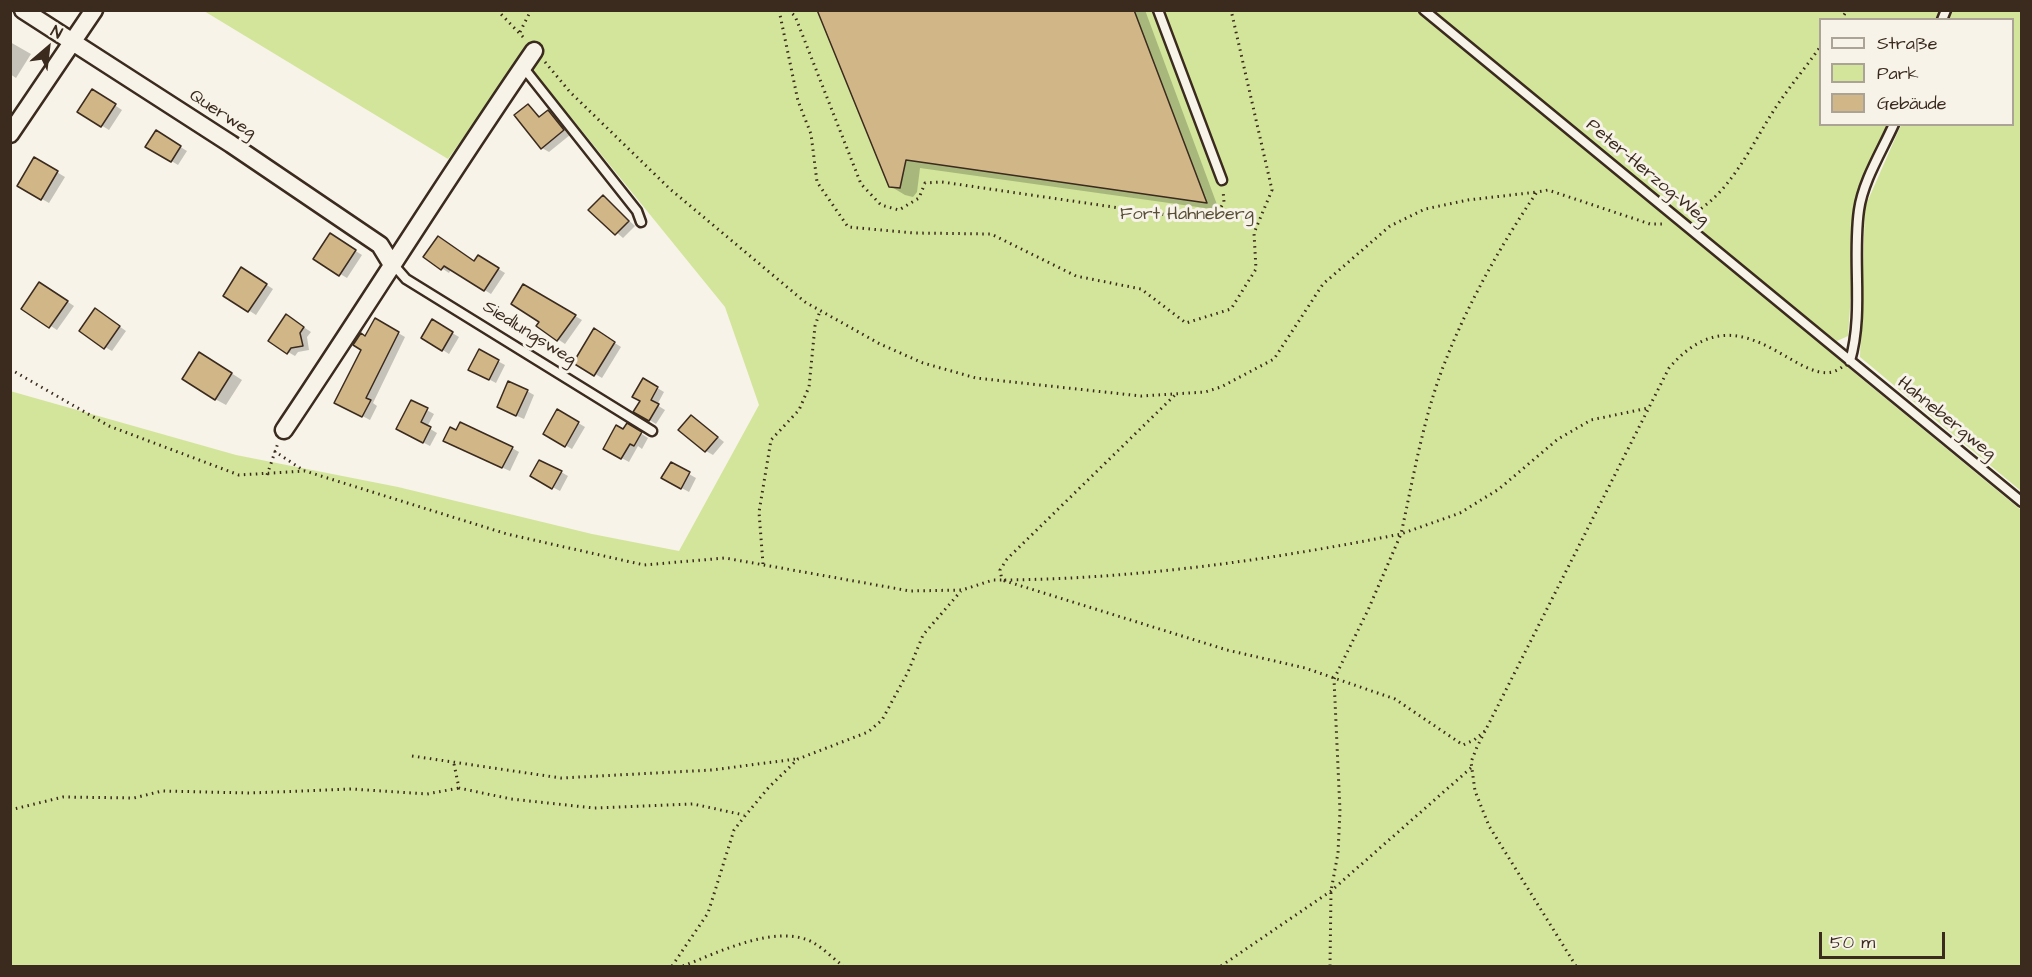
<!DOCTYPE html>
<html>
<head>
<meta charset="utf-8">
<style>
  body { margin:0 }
  #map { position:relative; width:2032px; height:977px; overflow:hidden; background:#f7f3e8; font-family:"Architects Daughter",sans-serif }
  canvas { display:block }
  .frame { position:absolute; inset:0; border:12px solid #3b2a1e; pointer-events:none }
  .legend { position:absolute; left:1819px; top:18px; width:195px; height:108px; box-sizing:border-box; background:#f7f3e8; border:2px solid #aca397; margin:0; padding:8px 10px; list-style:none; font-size:18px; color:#3b2a1e }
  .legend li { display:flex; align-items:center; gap:12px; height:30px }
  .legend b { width:30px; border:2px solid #aca397 }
  .north { position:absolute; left:18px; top:18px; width:60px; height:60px; -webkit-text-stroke:4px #f7f3e8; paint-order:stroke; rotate:28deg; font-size:16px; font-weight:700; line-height:24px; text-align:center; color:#3b2a1e }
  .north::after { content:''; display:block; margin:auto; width:21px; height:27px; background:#3b2a1e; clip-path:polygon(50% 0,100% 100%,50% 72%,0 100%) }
  .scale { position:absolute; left:1819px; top:932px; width:126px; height:27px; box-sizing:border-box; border:3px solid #3b2a1e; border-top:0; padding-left:8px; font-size:18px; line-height:21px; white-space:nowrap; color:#3b2a1e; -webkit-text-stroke:4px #f7f3e8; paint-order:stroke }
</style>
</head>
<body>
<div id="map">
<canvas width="2032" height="977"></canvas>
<div class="frame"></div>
<ul class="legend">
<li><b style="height:8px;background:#f7f3e8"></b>Straße</li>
<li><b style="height:16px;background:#d2e59a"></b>Park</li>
<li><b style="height:16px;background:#d1b687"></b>Gebäude</li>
</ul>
<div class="north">N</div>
<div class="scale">50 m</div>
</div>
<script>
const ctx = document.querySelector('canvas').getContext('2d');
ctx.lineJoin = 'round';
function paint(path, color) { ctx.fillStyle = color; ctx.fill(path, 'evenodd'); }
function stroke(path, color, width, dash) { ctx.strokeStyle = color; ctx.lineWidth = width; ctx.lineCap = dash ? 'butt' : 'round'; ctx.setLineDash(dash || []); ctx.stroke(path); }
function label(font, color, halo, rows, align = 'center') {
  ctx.font = font + ' "Architects Daughter",sans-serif'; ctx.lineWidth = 6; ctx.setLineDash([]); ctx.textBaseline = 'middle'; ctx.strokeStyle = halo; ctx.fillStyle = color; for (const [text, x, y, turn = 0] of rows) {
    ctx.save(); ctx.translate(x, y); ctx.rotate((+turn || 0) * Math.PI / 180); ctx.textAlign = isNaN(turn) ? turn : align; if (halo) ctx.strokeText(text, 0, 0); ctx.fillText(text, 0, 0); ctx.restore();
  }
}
const green = new Path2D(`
  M 204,11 L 1941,11 L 1937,19 L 1820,20 L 1820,124 L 1889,125 L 1858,193 L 1848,336 L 1837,341 L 1703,240 L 1856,374 L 2021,510 L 2021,966 L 11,966 L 10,391 L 236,455 L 398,487 L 592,534 L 679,551 L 759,405 L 725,307 L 522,57 L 448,159 Z
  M 1951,11 L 2021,11 L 2021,491 L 1860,357 L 1865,207 L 1901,125 L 2012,124 L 2012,20 L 1947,19 Z`);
const shadow = new Path2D(`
  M 818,10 L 1145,10 L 1219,210 L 920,168 L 917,192 L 913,197 L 905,195 L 890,186 Z
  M 10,42 L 31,54 L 16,78 L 10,74 Z
  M 93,91 L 122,110 L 109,130 L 80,112 Z
  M 528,106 L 541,117 L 548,112 L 555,116 L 570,135 L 549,152 L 542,148 Z
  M 156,132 L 187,151 L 178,165 L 147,146 Z
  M 35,159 L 65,177 L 49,203 L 19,186 Z
  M 603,197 L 635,226 L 623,238 L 590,210 Z
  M 330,235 L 362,255 L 347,278 L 315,259 Z
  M 425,257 L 475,263 L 479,257 L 505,273 L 491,294 L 451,269 L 449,273 Z
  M 249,273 L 273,289 L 256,315 L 225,295 Z
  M 524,286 L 582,320 L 565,344 L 538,326 L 541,321 Z
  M 47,288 L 74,306 L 57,330 L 23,308 Z
  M 102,314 L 126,331 L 112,351 L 105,347 Z
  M 293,320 L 311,332 L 307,337 L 309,350 L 298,352 L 295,356 L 288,352 Z
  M 376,320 L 405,337 L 373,403 L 377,406 L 370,420 L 343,406 L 365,338 Z
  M 432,321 L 459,337 L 449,354 L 423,337 Z
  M 595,330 L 621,347 L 602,378 L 575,362 Z
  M 479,351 L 505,365 L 496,383 L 477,373 Z
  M 211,360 L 242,380 L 226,405 L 215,399 Z
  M 644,380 L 664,392 L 657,405 L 665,410 L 656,424 L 635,411 L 642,401 Z
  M 527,391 L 534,395 L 524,419 L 506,411 Z
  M 412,402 L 434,414 L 427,427 L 437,433 L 430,446 L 405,433 Z
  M 558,411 L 585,427 L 572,449 L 545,434 Z
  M 698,421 L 724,442 L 713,455 L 706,451 Z
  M 628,425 L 648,438 L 642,449 L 638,446 L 629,462 L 605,449 Z
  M 452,445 L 512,448 L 519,452 L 510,471 Z
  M 671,464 L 696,478 L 689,492 L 663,478 Z
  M 561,472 L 568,476 L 560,491 L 532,476 Z`);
const building = new Path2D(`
  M 817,10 L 1134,10 L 1207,203 L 906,160 L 900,188 L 889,187 Z
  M 92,89 L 116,104 L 101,127 L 77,112 Z
  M 528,104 L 539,117 L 548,110 L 564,130 L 541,149 L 514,115 Z
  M 156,130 L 181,146 L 171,162 L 145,147 Z
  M 34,157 L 58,171 L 41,200 L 17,186 Z
  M 603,195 L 629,221 L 615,235 L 588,210 Z
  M 330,233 L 356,250 L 339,276 L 313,259 Z
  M 438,236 L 474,261 L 478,255 L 499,268 L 484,291 L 444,266 L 441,270 L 423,257 Z
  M 241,267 L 267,284 L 248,312 L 223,296 Z
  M 39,282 L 68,301 L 49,328 L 21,309 Z
  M 523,284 L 576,315 L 557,341 L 536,326 L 539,322 L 511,304 Z
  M 95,308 L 120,326 L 104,349 L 79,331 Z
  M 286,314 L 304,327 L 300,333 L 303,346 L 291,348 L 287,354 L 268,341 Z
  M 375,318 L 399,332 L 366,398 L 371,400 L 362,417 L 334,403 L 361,350 L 353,345 L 361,333 L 365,336 Z
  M 432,319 L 453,332 L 442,351 L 421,338 Z
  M 594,328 L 615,342 L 594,376 L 573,363 Z
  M 479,349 L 499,360 L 489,380 L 468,370 Z
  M 199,352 L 232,373 L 215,400 L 182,379 Z
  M 643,378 L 658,387 L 651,400 L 659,404 L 649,421 L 633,412 L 640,401 L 632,397 Z
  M 508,381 L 528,390 L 516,416 L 497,407 Z
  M 411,400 L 428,408 L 421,422 L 431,427 L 423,443 L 396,429 Z
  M 557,409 L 579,422 L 565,447 L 543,434 Z
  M 691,415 L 718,437 L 705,452 L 678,430 Z
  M 460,422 L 513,447 L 502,468 L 443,441 L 450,427 L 456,430 Z
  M 627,423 L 642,432 L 634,446 L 630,444 L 621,459 L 603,449 L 616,425 L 623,429 Z
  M 539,460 L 562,471 L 552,489 L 530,476 Z
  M 671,462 L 690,472 L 681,489 L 661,478 Z`);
const path = new Path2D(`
  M 497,10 L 525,39
  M 779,10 L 798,101 L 811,134 L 817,182 L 848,227 L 914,233 L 991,234 L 1076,276 L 1141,289 L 1186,323 L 1231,309 L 1256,269 L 1254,233 L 1272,190 L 1231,10
  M 788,10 L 795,16 L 861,184 L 881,205 L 899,210 L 919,198 L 925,183 L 942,182 L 1202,220 L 1215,217 L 1224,202 L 1223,190
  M 1841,20 L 1847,10
  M 520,32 L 531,10
  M 545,62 L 570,92 L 670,189 L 805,302 L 880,344 L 923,363 L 976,378 L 1141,396 L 1205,392 L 1221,387 L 1274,359 L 1323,284 L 1390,226 L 1425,209 L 1468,200 L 1537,192
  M 1691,215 C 1732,192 1751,145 1776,107 C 1790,86 1806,67 1820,47
  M 10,369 L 109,426 L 239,475 L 305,471 L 507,534 L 644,565 L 725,558 L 910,591 L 962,590 L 993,580 L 1002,580 L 1000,570 L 1007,559 L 1175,395
  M 274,451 L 303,470
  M 267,475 L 278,443
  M 763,564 L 759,512 L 771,440 L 799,410 L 809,387 L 815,326 L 820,311
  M 1485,731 L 1474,740 L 1463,745 L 1395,699 L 1305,668 L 1227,650 L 1002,580 C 1136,579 1270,560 1401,534 C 1414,475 1424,413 1447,357 C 1470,300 1502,243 1537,192 L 1548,190 L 1650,224 L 1665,224
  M 412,756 L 561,778 L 712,770 L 796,759
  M 454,764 L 459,788 L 511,799 L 594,808 L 693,804 L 744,815
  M 10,810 L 63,797 L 134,798 L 162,791 L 250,793 L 352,789 L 427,794 L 459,788
  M 672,966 L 708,913 L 734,830 L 745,816 L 769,787 L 798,759 L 868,732 L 882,720 L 908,672 L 923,635 L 961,591
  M 683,966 C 717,953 778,922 814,943 C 824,949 834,959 843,966
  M 1221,966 L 1331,891 L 1472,767
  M 1330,966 L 1331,891 L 1338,853 L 1340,811 L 1334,679 L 1368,610 L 1401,534 L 1460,513 L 1499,489 L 1558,439 L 1591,420 L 1648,408
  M 1576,966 L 1489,826 L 1475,791 L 1471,762 L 1477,747 L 1669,368 C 1744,281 1802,399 1842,367`);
const service = new Path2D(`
  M 1158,10 L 1222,180
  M 1424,10 L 2022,502
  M 1942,20 L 1946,10
  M 523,67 L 637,211 L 641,222
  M 392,263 L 406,279 L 652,431
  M 1850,361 C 1864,313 1852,259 1859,210 C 1863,181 1882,151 1894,124`);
const minor = new Path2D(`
  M 23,10 L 231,144 L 380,245 L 391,263
  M 10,134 L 94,10
  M 284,430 C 368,305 448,176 534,51`);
const streetNames = [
  ["Querweg",222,115,33],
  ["Peter-Herzog-Weg",1647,173,40],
  ["Siedlungsweg",529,334,32],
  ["Hahnebergweg",1946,419,39]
];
const parkNames = [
  ["Fort Hahneberg",1187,215]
];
paint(green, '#d2e59a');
paint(shadow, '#0003');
paint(building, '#d1b687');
stroke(building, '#3b2a1e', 1.5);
stroke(service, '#3b2a1e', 13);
stroke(minor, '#3b2a1e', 21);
stroke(path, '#3b2a1e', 3, [1.5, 4.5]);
stroke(service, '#f7f3e8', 8);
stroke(minor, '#f7f3e8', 16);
label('18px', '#3b2a1e', '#f7f3e8', streetNames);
label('18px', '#594f37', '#f7f3e8', parkNames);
</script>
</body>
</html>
